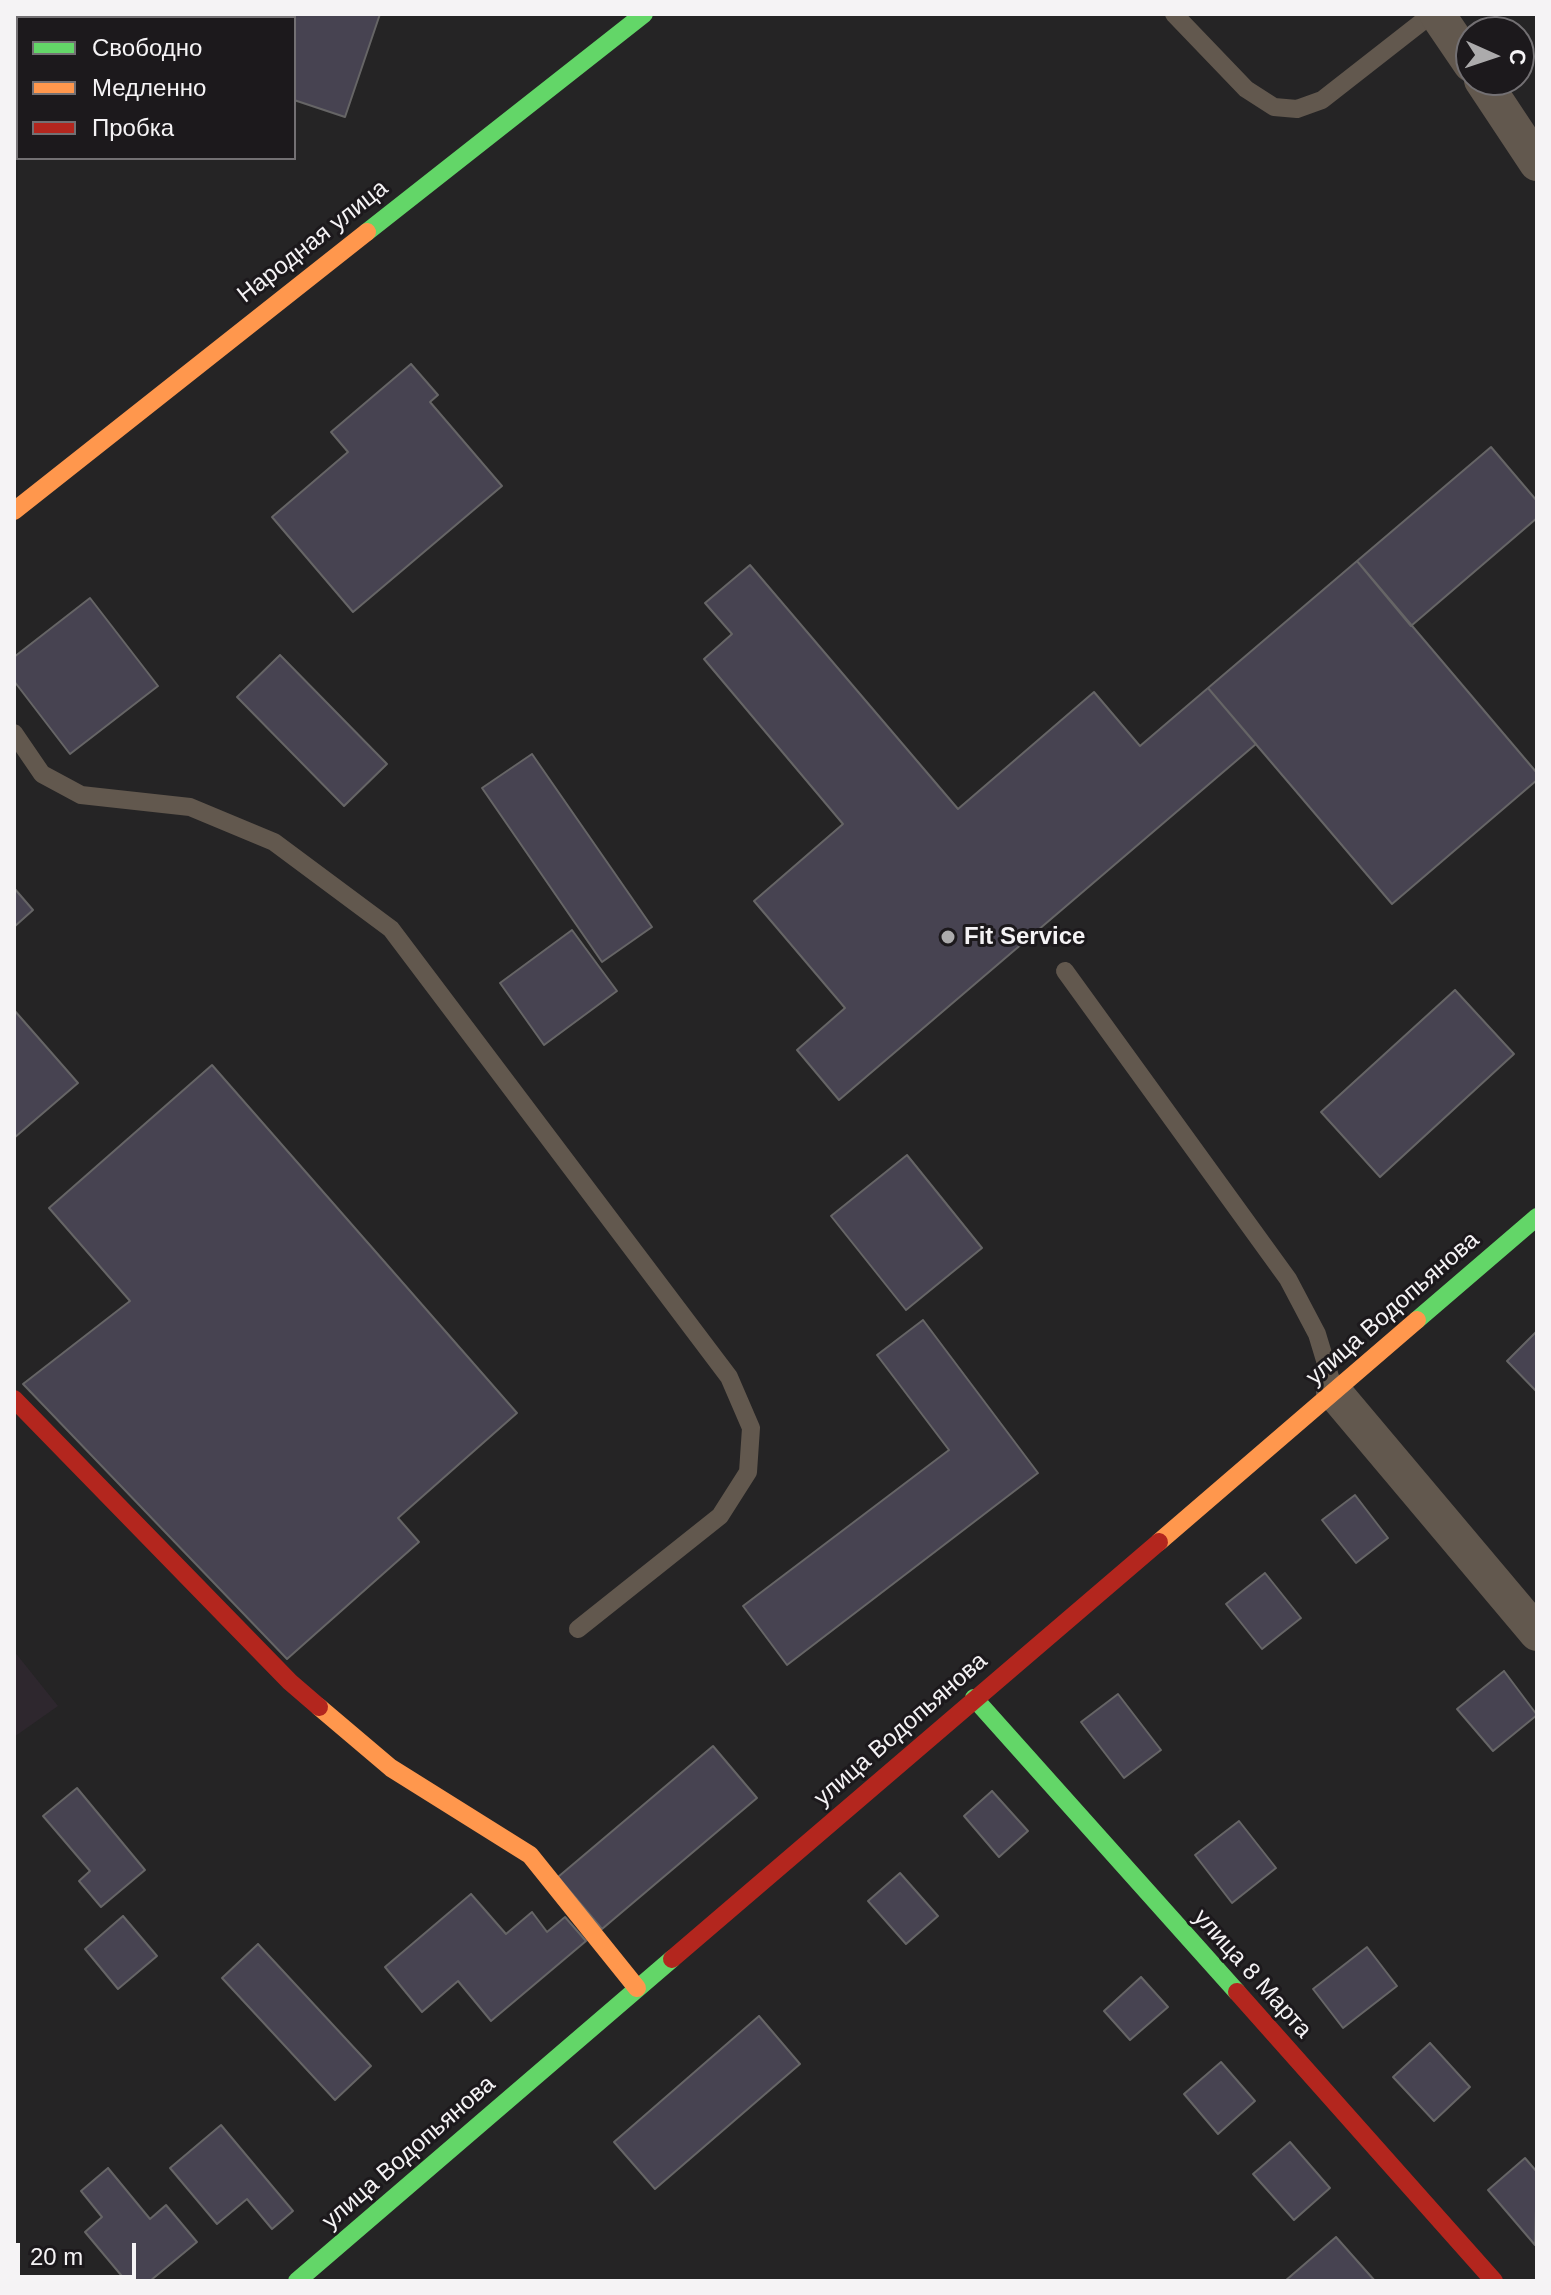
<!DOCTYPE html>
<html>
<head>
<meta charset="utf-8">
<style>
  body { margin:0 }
  #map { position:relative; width:1551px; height:2295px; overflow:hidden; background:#252425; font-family:Helvetica,sans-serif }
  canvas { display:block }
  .frame { position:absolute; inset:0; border:16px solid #f5f3f5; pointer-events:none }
  .legend { position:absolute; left:16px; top:16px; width:280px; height:144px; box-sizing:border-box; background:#1c191c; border:2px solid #737073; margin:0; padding:10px 14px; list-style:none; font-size:24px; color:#f5f3f5 }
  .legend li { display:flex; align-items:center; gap:16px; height:40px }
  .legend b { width:40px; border:2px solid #737073 }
  .north { position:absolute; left:1455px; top:16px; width:80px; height:80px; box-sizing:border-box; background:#1c191c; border:2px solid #737073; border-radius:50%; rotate:93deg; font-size:22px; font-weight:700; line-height:32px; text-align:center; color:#f5f3f5 }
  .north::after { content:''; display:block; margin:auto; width:28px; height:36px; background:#acabac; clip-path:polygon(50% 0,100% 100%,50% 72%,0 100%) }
  .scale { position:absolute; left:16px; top:2243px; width:120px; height:36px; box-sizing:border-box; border:4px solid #f5f3f5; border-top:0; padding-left:10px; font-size:24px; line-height:28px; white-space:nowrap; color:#f5f3f5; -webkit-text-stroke:6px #1c191c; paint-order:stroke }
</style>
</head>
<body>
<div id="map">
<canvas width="1551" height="2295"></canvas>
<div class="frame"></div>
<ul class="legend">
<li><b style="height:10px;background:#63d668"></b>Свободно</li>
<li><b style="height:10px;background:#ff974d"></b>Медленно</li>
<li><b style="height:10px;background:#b3261e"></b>Пробка</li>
</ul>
<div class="north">С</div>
<div class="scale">20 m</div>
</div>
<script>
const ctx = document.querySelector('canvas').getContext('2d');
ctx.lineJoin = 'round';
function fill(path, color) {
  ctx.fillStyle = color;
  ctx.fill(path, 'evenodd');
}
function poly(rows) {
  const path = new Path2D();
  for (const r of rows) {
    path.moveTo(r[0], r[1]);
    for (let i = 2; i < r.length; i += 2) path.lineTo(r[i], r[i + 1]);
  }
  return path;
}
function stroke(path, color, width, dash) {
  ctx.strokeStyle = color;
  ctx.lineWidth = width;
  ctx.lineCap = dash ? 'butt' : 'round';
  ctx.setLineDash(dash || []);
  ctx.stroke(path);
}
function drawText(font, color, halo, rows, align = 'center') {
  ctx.font = font + ' Helvetica,sans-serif';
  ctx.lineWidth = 6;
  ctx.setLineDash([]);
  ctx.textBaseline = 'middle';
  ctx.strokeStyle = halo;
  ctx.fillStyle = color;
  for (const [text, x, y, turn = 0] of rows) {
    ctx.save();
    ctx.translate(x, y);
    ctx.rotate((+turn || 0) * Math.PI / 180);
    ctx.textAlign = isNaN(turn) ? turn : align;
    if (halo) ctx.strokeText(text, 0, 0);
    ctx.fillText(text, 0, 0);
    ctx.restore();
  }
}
fill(poly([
  [14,1651,58,1706,14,1737]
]), '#2e272e');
const building = poly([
  [253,14,380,14,345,117,294,100,294,18,251,18,253,14],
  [411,364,438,395,430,402,502,486,353,612,272,517,348,452,331,432,411,364],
  [1491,447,1537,501,1537,518,1411,626,1357,561,1491,447],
  [1357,561,1537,773,1537,780,1392,904,1208,688,1357,561],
  [750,565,958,809,1094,692,1140,746,1208,688,1256,744,839,1100,797,1050,845,1008,754,901,843,824,704,659,732,634,705,603,750,565],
  [90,598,158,686,70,754,14,681,14,657,90,598],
  [280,655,387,764,344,806,237,697,280,655],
  [532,754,652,927,602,962,482,788,532,754],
  [14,888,33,910,14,927,14,888],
  [572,930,617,991,544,1045,500,983,572,930],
  [1455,990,1514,1054,1380,1177,1321,1112,1455,990],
  [14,1010,78,1083,14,1138,14,1010],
  [212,1065,517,1413,398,1518,419,1542,287,1659,23,1384,130,1301,49,1208,212,1065],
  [907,1155,982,1248,906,1310,831,1216,907,1155],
  [923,1320,1038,1473,787,1665,743,1606,949,1450,877,1355,923,1320],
  [1537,1331,1537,1392,1507,1361,1537,1331],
  [1355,1495,1388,1538,1356,1563,1322,1520,1355,1495],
  [1265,1573,1301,1618,1262,1649,1226,1604,1265,1573],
  [1504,1671,1537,1715,1493,1751,1457,1709,1504,1671],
  [1118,1694,1161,1750,1124,1778,1081,1722,1118,1694],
  [713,1746,757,1798,602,1929,558,1877,713,1746],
  [77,1788,145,1870,101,1907,79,1881,90,1871,43,1816,77,1788],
  [992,1791,1028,1831,999,1857,964,1816,992,1791],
  [1239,1821,1276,1868,1232,1903,1195,1855,1239,1821],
  [900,1873,938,1916,906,1944,868,1901,900,1873],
  [471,1894,506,1934,532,1912,547,1932,565,1917,586,1941,491,2021,458,1981,422,2012,385,1967,471,1894],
  [123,1916,157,1956,118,1989,85,1949,123,1916],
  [258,1944,371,2066,335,2100,222,1978,258,1944],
  [1367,1947,1397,1986,1343,2028,1313,1989,1367,1947],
  [1141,1977,1168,2007,1130,2040,1104,2011,1141,1977],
  [759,2016,800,2064,655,2189,614,2142,759,2016],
  [1430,2043,1470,2087,1434,2121,1393,2077,1430,2043],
  [1221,2062,1255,2101,1218,2134,1184,2094,1221,2062],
  [221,2125,293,2211,272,2229,247,2199,217,2224,170,2168,221,2125],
  [1290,2142,1330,2188,1294,2220,1253,2174,1290,2142],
  [1525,2158,1537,2172,1535,2245,1488,2190,1525,2158],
  [108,2168,150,2219,166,2205,197,2242,150,2281,126,2281,85,2232,102,2217,81,2191,108,2168],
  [1336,2237,1375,2281,1285,2281,1336,2237]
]);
fill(building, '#474351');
stroke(building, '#666566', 2);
stroke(poly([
  [1174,14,1246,89,1274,107,1297,109,1322,100,1432,14],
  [14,733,42,774,81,795,190,807,274,842,391,929,729,1377,751,1428,748,1472,720,1516,578,1629],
  [1065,971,1288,1279,1317,1334,1334,1390]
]), '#62584e', 18);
stroke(poly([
  [1437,14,1471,64],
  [1482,80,1537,163],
  [1334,1392,1537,1633]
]), '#62584e', 36);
stroke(poly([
  [367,232,644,14],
  [1417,1320,1537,1217],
  [974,1698,1237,1992],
  [297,2281,672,1959]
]), '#63d668', 18);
stroke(poly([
  [14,511,367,232],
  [1159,1542,1417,1320],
  [319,1707,391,1768,530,1855,637,1988]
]), '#ff974d', 18);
stroke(poly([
  [14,1399,290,1682,319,1707],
  [672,1959,1159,1542],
  [1237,1992,1494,2281]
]), '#b3261e', 18);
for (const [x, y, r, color] of [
  [948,937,8,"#acabac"]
]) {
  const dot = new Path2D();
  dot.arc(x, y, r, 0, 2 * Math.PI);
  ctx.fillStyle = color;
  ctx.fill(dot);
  stroke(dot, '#1c191c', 3);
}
drawText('24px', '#f5f3f5', '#1c191c', [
  ["Народная улица",313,242,-38],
  ["улица Водопьянова",1393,1309,-41],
  ["улица Водопьянова",901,1730,-41],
  ["улица 8 Марта",1252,1974,48],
  ["улица Водопьянова",409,2153,-41]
]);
drawText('bold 24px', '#f5f3f5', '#1c191c', [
  ["Fit Service",964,937]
], 'left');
</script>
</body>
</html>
